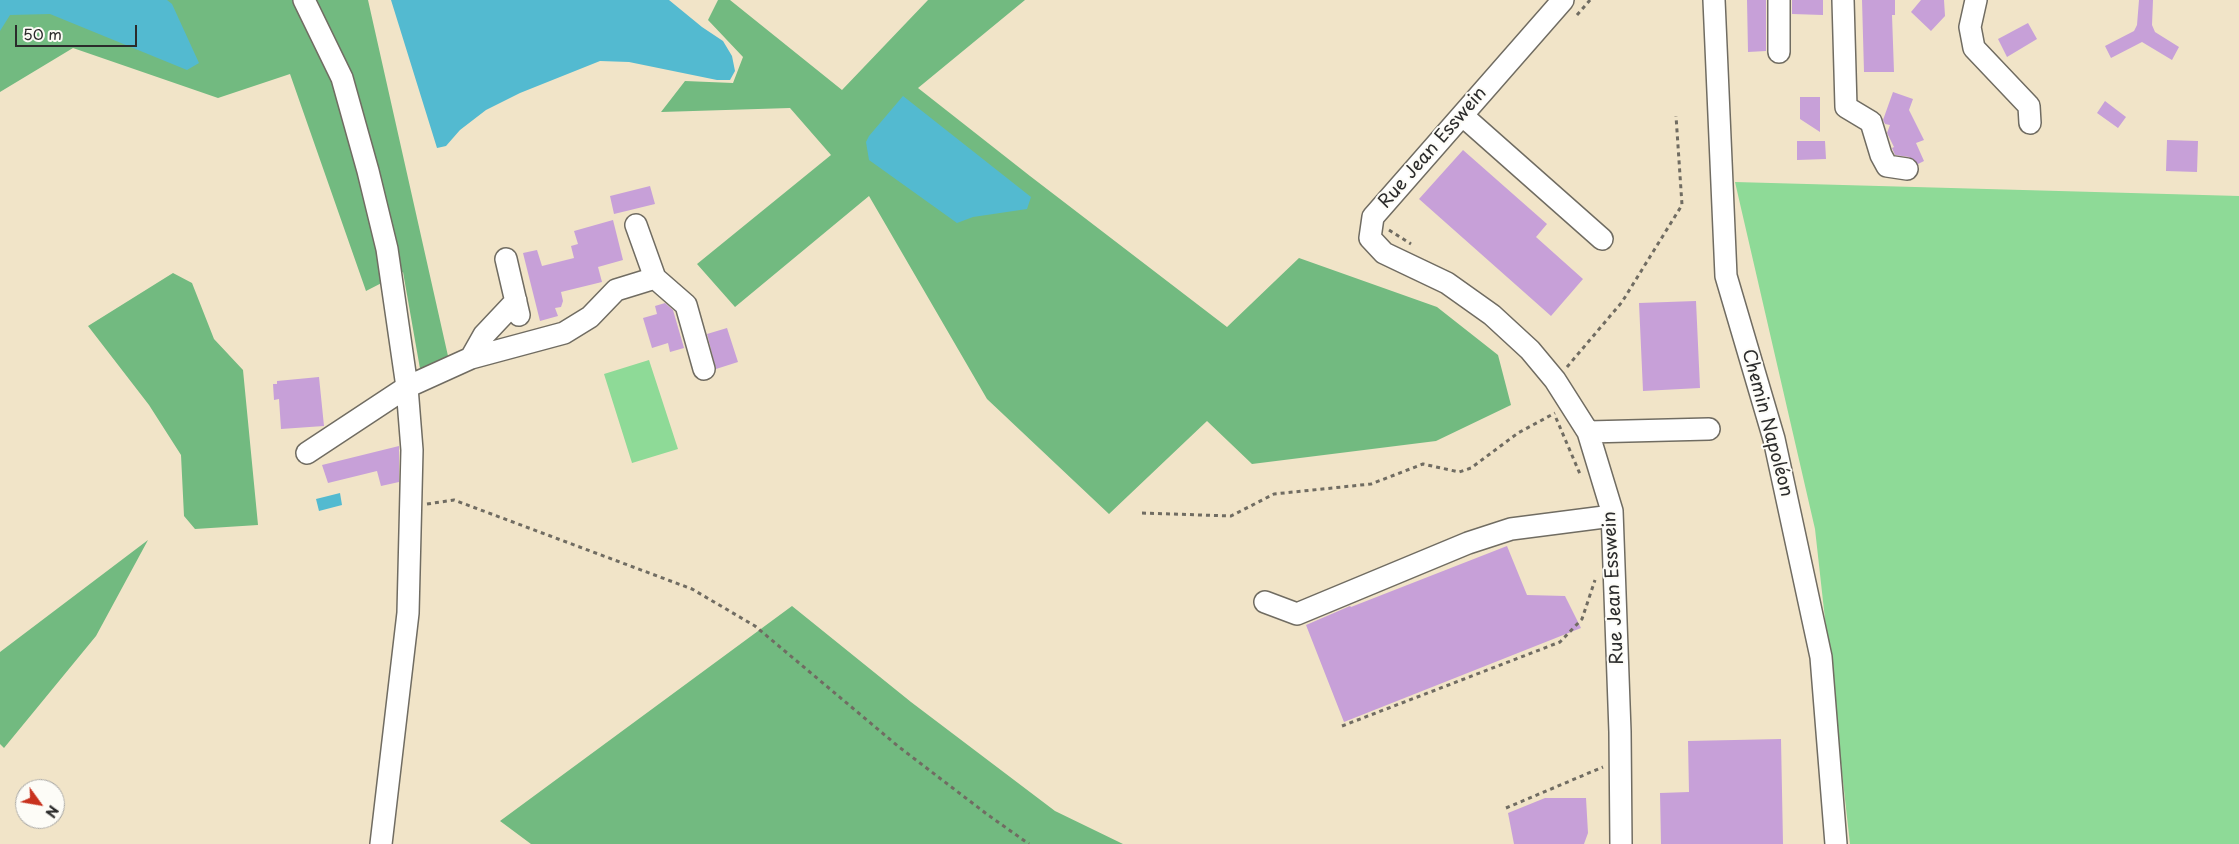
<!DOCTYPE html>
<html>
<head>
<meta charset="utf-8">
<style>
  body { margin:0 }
  #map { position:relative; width:2239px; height:844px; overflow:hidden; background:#f1e4c8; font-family:"Playpen Sans",sans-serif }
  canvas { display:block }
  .north { position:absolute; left:15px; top:779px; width:50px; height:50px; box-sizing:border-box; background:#fdfcf7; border:1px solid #a9a8a5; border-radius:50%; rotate:122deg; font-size:14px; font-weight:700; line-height:20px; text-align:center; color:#2b2b2b }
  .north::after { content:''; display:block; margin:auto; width:18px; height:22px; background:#c8321e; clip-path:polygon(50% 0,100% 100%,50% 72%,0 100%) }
  .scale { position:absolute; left:15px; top:25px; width:122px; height:22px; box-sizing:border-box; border:2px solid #2b2b2b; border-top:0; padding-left:6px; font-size:15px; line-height:18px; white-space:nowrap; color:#2b2b2b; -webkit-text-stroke:4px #fdfcf7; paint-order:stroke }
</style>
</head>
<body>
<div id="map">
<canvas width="2239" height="844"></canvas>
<div class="north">N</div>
<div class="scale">50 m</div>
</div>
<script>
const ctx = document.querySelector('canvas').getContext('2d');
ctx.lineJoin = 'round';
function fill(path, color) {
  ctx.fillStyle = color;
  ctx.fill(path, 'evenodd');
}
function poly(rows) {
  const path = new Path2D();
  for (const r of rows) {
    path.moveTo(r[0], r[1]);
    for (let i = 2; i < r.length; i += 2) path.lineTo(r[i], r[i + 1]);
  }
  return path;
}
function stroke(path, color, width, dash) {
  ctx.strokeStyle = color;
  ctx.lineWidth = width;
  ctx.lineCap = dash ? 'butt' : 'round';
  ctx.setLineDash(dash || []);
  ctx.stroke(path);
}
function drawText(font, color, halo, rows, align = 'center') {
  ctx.font = font + ' "Playpen Sans",sans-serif';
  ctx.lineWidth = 4;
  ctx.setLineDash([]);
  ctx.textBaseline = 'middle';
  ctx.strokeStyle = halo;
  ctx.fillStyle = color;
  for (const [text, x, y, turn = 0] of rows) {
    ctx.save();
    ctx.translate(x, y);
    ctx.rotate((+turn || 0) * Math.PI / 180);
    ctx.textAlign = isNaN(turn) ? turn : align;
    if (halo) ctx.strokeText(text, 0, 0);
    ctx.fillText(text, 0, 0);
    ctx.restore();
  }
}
fill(poly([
  [1735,182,2239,196,2239,844,1850,844,1815,529],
  [649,360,678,449,632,463,604,374]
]), '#8eda97');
fill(poly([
  [0,0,368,0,448,356,422,380,403,272,366,291,290,74,218,98,73,48,0,92],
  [718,0,730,0,842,90,928,0,1025,0,918,88,1030,176,1227,327,1299,258,1437,307,1498,355,1511,405,1436,441,1252,464,1207,421,1109,514,987,399,869,196,735,307,697,264,831,155,790,108,661,112,685,81,733,83,743,57,708,20],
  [173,273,192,283,214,339,243,370,258,525,195,529,184,516,181,455,149,405,88,326],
  [148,540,96,636,4,748,0,744,0,652],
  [792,606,911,702,1055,811,1123,844,531,844,500,821]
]), '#72ba80');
fill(poly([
  [0,0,167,0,172,4,199,63,187,70,50,14,10,15,0,31],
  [391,0,669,0,702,27,723,41,732,56,735,71,730,80,717,80,629,62,600,61,520,93,486,110,460,130,446,146,437,148],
  [903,96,1031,197,1027,209,973,217,957,223,869,160,866,142,869,136],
  [340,493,342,505,319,511,316,499]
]), '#53bad0');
fill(poly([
  [1747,0,1766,0,1766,51,1748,52],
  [1792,0,1823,0,1823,15,1792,14],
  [1862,0,1895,0,1895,15,1892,15,1894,72,1864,72],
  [1921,0,1944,0,1945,16,1931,31,1911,12],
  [2139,0,2153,0,2152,25,2155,32,2179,47,2172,60,2142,42,2111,58,2105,46,2134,31,2137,25],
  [2028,23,2037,39,2007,57,1998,39],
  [1893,92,1913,99,1909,110,1924,140,1916,143,1924,161,1918,164,1909,157,1895,155,1892,148,1894,147,1887,133,1890,125,1885,124,1883,120],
  [1800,97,1820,97,1820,132,1800,119],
  [2105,101,2126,117,2118,128,2097,113],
  [2167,140,2198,141,2197,172,2166,171],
  [1797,141,1825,141,1826,159,1797,160],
  [1463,150,1547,224,1536,237,1583,279,1551,316,1419,199],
  [650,186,655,204,614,214,610,196],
  [613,220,623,260,598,267,602,282,561,292,563,301,561,307,555,308,558,316,540,321,523,253,537,250,542,266,574,258,571,246,578,244,574,231],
  [1696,301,1700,388,1643,391,1639,303],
  [665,303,673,310,684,348,670,352,668,343,652,348,643,318,657,314,655,306],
  [727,328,738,362,716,369,707,334],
  [319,377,324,426,281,429,279,399,274,400,273,384,277,384,277,381],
  [399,446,399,482,381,486,377,471,328,483,322,465],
  [1507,546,1527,595,1565,596,1581,628,1344,722,1306,625,1350,606,1351,607],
  [1781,739,1783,844,1661,844,1660,793,1689,792,1688,741],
  [1545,798,1586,798,1588,833,1584,844,1514,844,1508,813]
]), '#c7a0d8');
const minor = poly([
  [304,0,342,78,368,171,387,249,407,387,412,450,408,613,381,844],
  [1563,0,1373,217,1370,238,1384,253,1447,283,1492,315,1530,350,1555,380,1588,432,1612,511,1620,732,1621,844],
  [1714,0,1726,276,1774,439,1821,657,1836,844],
  [1779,0,1779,52],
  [1843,0,1846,107,1871,122,1881,155,1887,166,1907,169],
  [1976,0,1970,27,1974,48,2029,106,2030,123],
  [1463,116,1602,239],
  [636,225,655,278,686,305,704,369],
  [506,259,519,315],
  [471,358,484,335,516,301],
  [1588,432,1709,429],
  [307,453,407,387,471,358,564,333,590,317,616,290,655,278],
  [1265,602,1297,614,1468,543,1511,529,1612,516]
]);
stroke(minor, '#706c62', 24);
stroke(poly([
  [1577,15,1590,0],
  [1389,230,1411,244],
  [1567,367,1622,302,1682,205,1676,116],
  [1556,418,1580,474],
  [427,504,454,500,692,589,755,626,899,747,988,815,1029,844],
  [1142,513,1231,516,1274,494,1371,484,1423,464,1459,472,1471,468,1518,433,1555,413],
  [1342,726,1560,642,1582,619,1595,580],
  [1506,808,1603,767]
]), '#706c62', 3, [4, 4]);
stroke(minor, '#fff', 21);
drawText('18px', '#2b2b2b', '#fdfcf7', [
  ["Rue Jean Esswein",1433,148,-49],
  ["Chemin Napoléon",1767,423,75],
  ["Rue Jean Esswein",1614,588,-93]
]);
</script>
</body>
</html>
